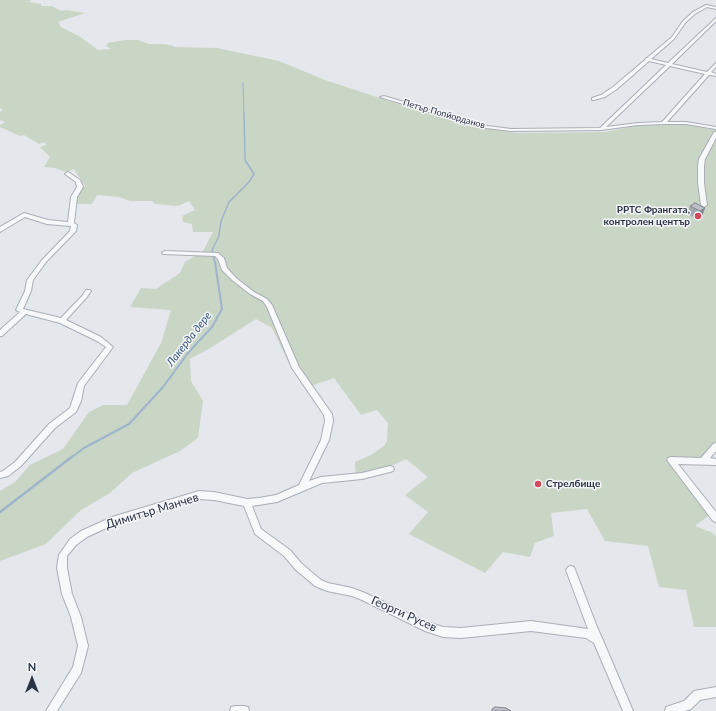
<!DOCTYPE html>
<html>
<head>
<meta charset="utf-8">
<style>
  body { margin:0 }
  #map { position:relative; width:716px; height:711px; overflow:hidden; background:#e4e7ec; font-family:Lato,sans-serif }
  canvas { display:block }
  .north { position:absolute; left:12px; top:659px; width:40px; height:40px; -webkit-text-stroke:3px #f4f6f9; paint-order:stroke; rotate:0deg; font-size:11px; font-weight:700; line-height:16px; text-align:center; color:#2b3445 }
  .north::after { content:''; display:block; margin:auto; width:14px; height:18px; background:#2b3445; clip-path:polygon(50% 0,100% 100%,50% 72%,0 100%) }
</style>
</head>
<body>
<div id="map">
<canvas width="716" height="711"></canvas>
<div class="north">N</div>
</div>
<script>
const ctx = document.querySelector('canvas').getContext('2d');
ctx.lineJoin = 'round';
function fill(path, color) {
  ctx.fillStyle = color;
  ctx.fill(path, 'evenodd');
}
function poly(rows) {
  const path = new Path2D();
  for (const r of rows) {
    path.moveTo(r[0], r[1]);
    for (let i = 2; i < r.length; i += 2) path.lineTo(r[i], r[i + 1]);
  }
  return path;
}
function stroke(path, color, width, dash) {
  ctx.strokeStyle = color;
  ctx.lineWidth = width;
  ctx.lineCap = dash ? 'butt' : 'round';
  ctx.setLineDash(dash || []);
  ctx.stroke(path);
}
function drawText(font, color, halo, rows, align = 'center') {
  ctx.font = font + ' Lato,sans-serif';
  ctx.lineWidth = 3;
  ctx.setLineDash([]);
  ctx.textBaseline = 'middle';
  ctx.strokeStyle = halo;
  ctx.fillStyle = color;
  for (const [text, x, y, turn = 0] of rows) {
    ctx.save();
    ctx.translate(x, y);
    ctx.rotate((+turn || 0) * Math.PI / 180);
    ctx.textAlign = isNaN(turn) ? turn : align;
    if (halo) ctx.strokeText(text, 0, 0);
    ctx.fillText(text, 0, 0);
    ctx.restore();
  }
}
fill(poly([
  [0,0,31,0,29,2,41,4,41,6,52,6,61,11,67,10,85,13,58,22,61,27,79,36,98,50,111,49,106,46,108,43,125,40,138,40,149,44,164,44,174,46,174,47,217,48,279,61,325,80,407,107,478,127,515,133,606,132,633,126,659,125,687,125,716,130,716,446,702,462,671,460,712,513,695,526,711,532,716,536,716,627,694,627,686,590,659,587,648,546,605,541,587,509,551,513,554,536,535,543,530,557,503,552,485,573,409,534,428,512,405,495,428,477,406,459,380,471,356,477,355,462,371,455,384,446,387,441,388,423,377,410,361,415,334,378,305,388,288,361,272,328,256,319,212,347,190,359,191,381,203,401,198,438,180,451,132,473,110,493,81,510,46,544,0,561,0,491,15,482,30,465,63,449,89,412,103,405,127,405,161,343,171,310,130,307,141,288,156,289,180,273,185,262,203,251,213,232,193,232,192,224,183,222,182,216,195,210,189,201,178,206,155,204,152,201,130,201,119,197,97,195,92,204,77,204,77,196,85,186,74,169,66,172,55,168,44,167,50,157,40,147,46,145,45,142,39,144,24,135,20,136,0,127,0,125,5,122,0,120,0,112,3,110,0,108]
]), '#c9d6c5');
stroke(poly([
  [243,83,244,114]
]), '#9fb4cc', 1);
stroke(poly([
  [215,263,212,250,219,236,221,221,229,202,249,182,254,174,245,160,244,113]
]), '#9fb4cc', 1.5);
stroke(poly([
  [72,457,84,448,129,424,163,387,188,353,212,327,222,309,215,262]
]), '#9fb4cc', 2);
stroke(poly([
  [0,512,73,456]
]), '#9fb4cc', 2.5);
const minor = poly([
  [706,5,716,7,716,9,707,7,695,14,685,23,674,39,651,59,668,63,716,18,716,21,672,64,707,72,716,63,716,67,711,72,716,74,716,76,709,75,667,122,686,122,716,127,716,129,686,124,666,124,638,125,601,130,511,131,478,127,380,97,384,96,480,125,511,129,600,128,666,65,649,61,617,89,605,97,594,100,592,100,592,98,601,95,613,87,645,60,646,58,647,58,672,37,683,21,693,12,706,5],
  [670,66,705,74,662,122,638,123,606,127,670,66],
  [714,132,716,132,716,138,705,159,704,166,704,183,707,205,704,207,701,205,698,183,698,166,699,159,714,132],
  [68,172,80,180,83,187,77,197,74,223,77,225,76,231,46,262,33,280,31,291,23,309,61,318,83,295,86,290,90,290,91,291,87,297,66,320,101,337,113,347,84,386,81,401,76,412,55,428,21,466,8,476,0,478,0,472,3,471,15,462,49,424,70,408,78,383,106,347,97,341,60,323,26,314,2,336,0,336,0,330,20,312,16,310,25,291,27,280,42,260,70,231,71,226,47,224,25,217,0,232,0,227,24,213,48,220,68,222,71,197,77,187,76,182,65,174,68,172],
  [165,251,218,253,224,258,227,268,236,278,254,292,267,299,272,305,299,367,332,414,333,421,329,440,309,481,321,477,362,473,390,466,393,467,394,469,393,471,390,472,362,479,322,483,277,502,252,506,261,529,290,550,302,564,321,580,328,583,352,588,365,593,427,622,443,627,461,628,531,621,588,629,566,570,568,567,571,566,574,567,597,627,602,638,633,711,623,711,594,643,586,638,531,631,461,638,443,637,425,631,362,600,352,596,327,591,315,586,296,570,284,556,255,534,244,506,214,500,199,499,117,523,87,537,76,545,67,556,67,568,72,594,81,617,88,646,81,673,57,711,46,711,73,667,78,646,71,617,62,594,57,568,59,555,70,539,81,531,112,517,199,491,214,492,247,499,259,498,276,495,299,485,321,440,325,421,324,415,292,368,267,307,263,301,250,294,232,280,222,270,218,259,215,256,163,254,162,253,163,252,165,251],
  [716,443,716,451,710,458,716,459,716,465,678,464,716,512,716,522,713,521,667,460,668,458,671,457,701,458,713,444,716,443],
  [716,687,716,697,700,700,691,709,685,711,665,711,666,707,684,701,694,691,716,687],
  [235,706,244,706,248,707,249,711,230,711,231,707,235,706]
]);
stroke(minor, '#a9aeb7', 2);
fill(minor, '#f7f8fa');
fill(poly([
  [690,206,705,208,702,216,697,219,687,214]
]), '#a1a5ae');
fill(poly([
  [705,208,702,216,697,219,700,211]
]), '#83868d');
const building = poly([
  [695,203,705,208,700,211,690,206,695,203],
  [495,707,506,708,511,711,492,711,492,709,495,707]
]);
fill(building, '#bbc0ca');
stroke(building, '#83868d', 1);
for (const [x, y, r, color] of [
  [698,216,4,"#d1495b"],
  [538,484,4,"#d1495b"]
]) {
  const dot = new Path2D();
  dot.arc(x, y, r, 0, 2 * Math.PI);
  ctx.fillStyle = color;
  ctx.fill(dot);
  stroke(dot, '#f4f6f9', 1.5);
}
drawText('9px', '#2b3445', '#f4f6f9', [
  ["Петър Попйорданов",444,114,16]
]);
drawText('bold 10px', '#2b3445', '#f4f6f9', [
  ["РРТС Франгата,",690,210],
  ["контролен център",690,222],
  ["Стрелбище",546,484,"left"]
], 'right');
drawText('italic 11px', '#34527a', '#f4f6f9', [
  ["Лакерда дере",189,339,-52]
]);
drawText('12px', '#2b3445', '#f4f6f9', [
  ["Димитър Манчев",152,511,-17],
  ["Георги Русев",404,614,24]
]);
</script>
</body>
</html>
